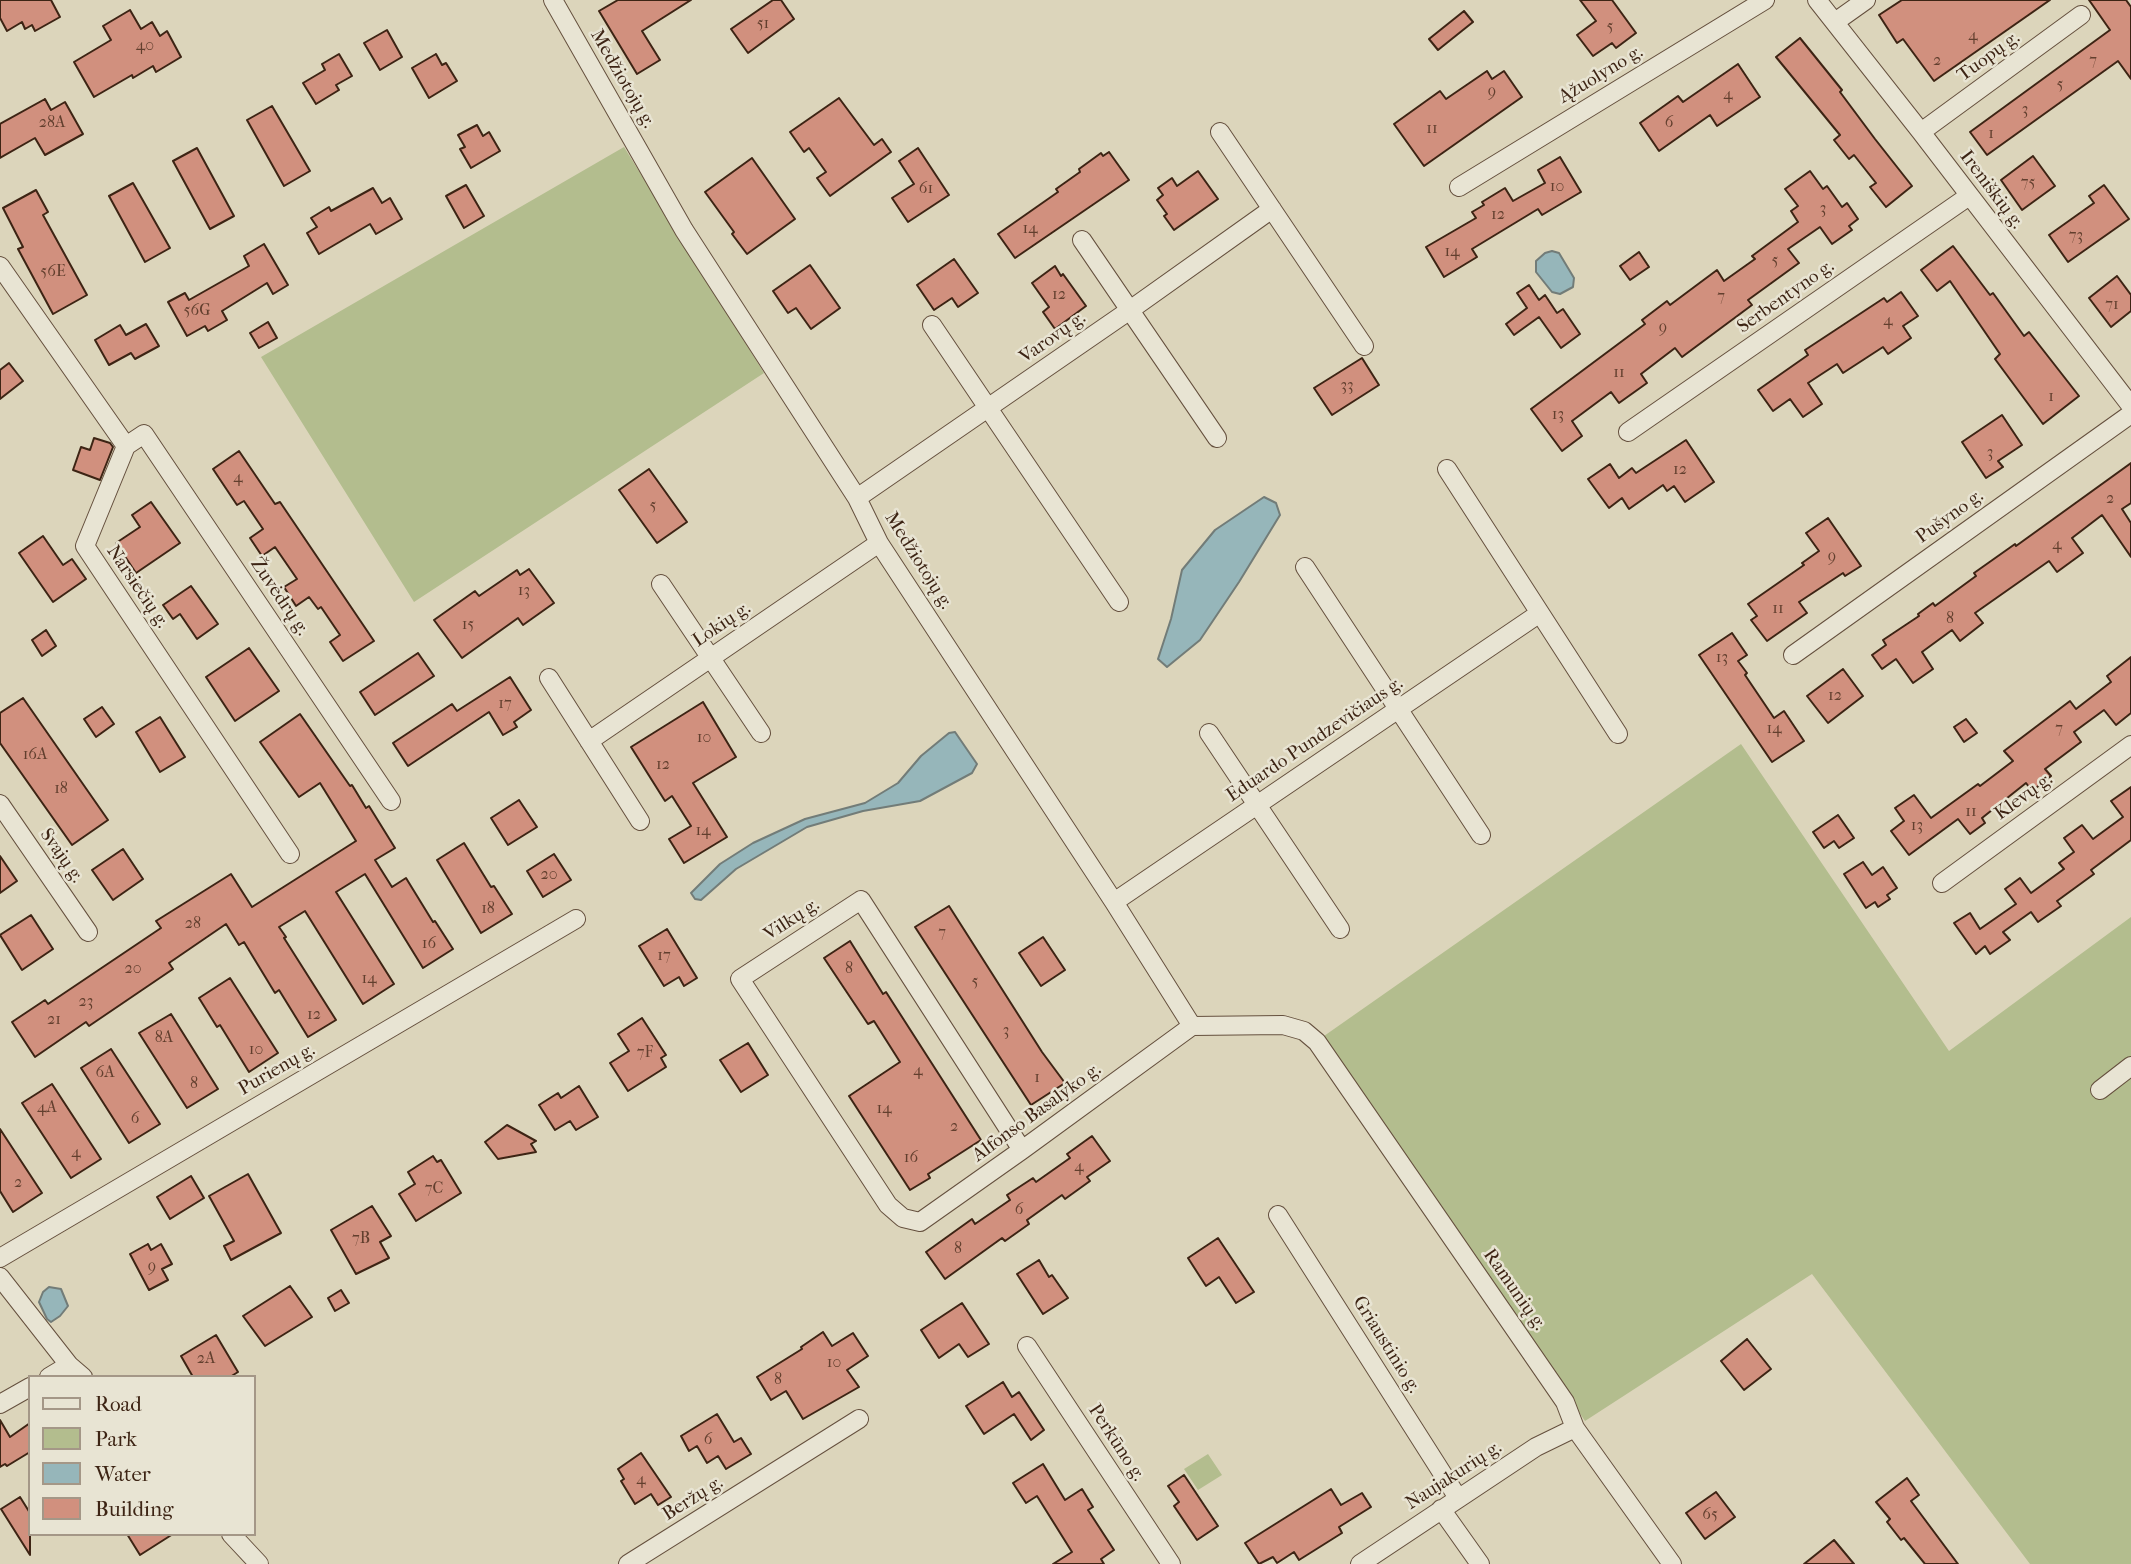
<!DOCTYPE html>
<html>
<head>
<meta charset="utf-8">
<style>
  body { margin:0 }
  #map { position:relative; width:2131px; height:1564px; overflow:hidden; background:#dcd5bb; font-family:"IM FELL French Canon",serif }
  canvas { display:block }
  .legend { position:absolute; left:28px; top:1375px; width:228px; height:161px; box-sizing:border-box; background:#e8e4d3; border:2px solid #a49787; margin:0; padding:9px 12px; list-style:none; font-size:21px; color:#3d2414 }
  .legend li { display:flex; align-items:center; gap:14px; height:35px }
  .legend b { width:35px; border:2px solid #a49787 }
</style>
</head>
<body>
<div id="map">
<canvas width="2131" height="1564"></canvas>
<ul class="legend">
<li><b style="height:9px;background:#e8e4d3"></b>Road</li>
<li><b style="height:19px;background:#b3bd8e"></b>Park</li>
<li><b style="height:19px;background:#96b6ba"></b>Water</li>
<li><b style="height:19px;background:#d1907e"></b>Building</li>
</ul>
</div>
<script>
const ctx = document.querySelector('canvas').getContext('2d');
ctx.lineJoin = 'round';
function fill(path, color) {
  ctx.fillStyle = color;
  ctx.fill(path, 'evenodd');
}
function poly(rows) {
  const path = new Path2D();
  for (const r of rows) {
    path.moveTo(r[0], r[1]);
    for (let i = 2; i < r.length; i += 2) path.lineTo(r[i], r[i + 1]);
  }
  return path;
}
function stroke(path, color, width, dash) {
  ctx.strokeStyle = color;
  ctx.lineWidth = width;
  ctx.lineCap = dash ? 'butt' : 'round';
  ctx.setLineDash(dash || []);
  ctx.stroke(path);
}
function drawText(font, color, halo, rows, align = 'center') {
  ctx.font = font + ' "IM FELL French Canon",serif';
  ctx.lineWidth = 5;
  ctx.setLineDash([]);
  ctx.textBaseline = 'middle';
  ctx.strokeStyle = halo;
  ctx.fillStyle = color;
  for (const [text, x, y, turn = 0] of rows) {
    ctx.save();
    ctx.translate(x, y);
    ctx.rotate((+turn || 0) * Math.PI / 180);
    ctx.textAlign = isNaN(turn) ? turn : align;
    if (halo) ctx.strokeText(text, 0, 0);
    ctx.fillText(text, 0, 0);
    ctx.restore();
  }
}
fill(poly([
  [624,147,764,373,414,602,261,357],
  [1741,744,1949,1051,2131,917,2131,1564,2030,1564,1812,1274,1585,1421,1324,1036],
  [1208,1454,1222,1475,1198,1490,1184,1469]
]), '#b3bd8e');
const water = poly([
  [1552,251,1559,253,1574,278,1573,287,1560,294,1552,292,1536,272,1536,261,1545,253,1552,251],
  [1264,497,1276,503,1280,515,1239,582,1200,640,1167,667,1158,659,1171,619,1182,570,1215,530,1264,497],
  [955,732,977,764,972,773,920,801,863,811,807,827,736,869,701,900,695,899,691,893,720,864,753,843,805,819,865,803,898,783,921,756,949,733,955,732],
  [49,1287,61,1289,68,1306,60,1316,51,1322,47,1319,39,1302,43,1292,49,1287]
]);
fill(water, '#96b6ba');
stroke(water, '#727c78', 2);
const building = poly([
  [0,0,51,0,60,17,35,31,32,25,25,29,22,22,7,31,0,18,0,0],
  [618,0,691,0,642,31,660,60,637,74,599,11,618,0],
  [773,0,781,0,794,19,748,53,731,29,773,0],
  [1580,0,1612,0,1636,33,1616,48,1612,43,1593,56,1577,35,1596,21,1580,0],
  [1902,0,2050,0,1934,81,1903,39,1897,43,1879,15,1902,0],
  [2089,0,2126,0,2131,7,2131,79,2118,61,1987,155,1970,132,2110,30,2089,0],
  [130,10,141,29,152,22,160,36,167,31,181,57,156,72,153,66,133,78,132,75,94,97,74,62,111,40,103,26,130,10],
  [1464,11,1473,22,1438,50,1429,39,1464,11],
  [387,30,402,57,380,70,364,43,387,30],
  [1800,38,1842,90,1840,92,1875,139,1912,186,1886,207,1870,187,1876,183,1854,155,1849,159,1834,140,1840,135,1776,57,1800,38],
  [339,54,352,76,336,85,339,90,316,104,303,83,325,70,322,64,339,54],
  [436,54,442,65,446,63,457,81,429,98,412,68,436,54],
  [1738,64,1760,97,1717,126,1710,115,1659,151,1640,123,1678,96,1683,102,1738,64],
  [1487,71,1492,79,1504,71,1522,97,1424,166,1394,124,1440,91,1446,99,1487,71],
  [839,98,874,145,882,139,891,152,830,196,817,178,826,172,809,148,804,152,790,132,839,98],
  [45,99,51,110,65,102,83,134,45,155,35,138,0,158,0,124,45,99],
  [272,106,310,171,284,186,247,120,272,106],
  [477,125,483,136,489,132,500,151,471,168,460,149,465,147,458,135,477,125],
  [197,148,234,216,210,229,173,161,197,148],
  [918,148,949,195,908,222,892,198,914,184,899,161,918,148],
  [1109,152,1129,180,1015,258,998,234,1058,192,1056,189,1080,172,1079,169,1101,153,1103,156,1109,152],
  [2033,156,2055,186,2022,210,2001,180,2033,156],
  [1560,157,1581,192,1542,215,1538,209,1472,249,1477,257,1444,277,1426,247,1476,218,1472,212,1484,205,1482,202,1505,188,1513,201,1545,183,1538,170,1560,157],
  [752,158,795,219,747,254,732,234,734,232,705,192,752,158],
  [1198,171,1218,199,1174,230,1164,216,1167,214,1157,200,1163,195,1158,188,1172,178,1177,186,1198,171],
  [1810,171,1823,189,1827,186,1842,207,1847,203,1858,219,1849,226,1852,230,1832,244,1820,227,1788,249,1799,263,1748,300,1752,305,1682,357,1675,348,1641,374,1647,383,1619,403,1611,392,1572,421,1582,436,1562,451,1531,409,1645,324,1642,320,1667,301,1670,305,1717,270,1724,281,1755,259,1752,256,1798,222,1791,211,1798,206,1785,189,1810,171],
  [133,183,170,248,145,262,109,196,133,183],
  [466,185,484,216,464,228,446,196,466,185],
  [2104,185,2129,219,2068,262,2049,235,2094,203,2089,196,2104,185],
  [373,188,382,203,390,198,402,219,376,234,370,224,319,254,307,233,317,227,311,218,329,207,331,211,373,188],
  [36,190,48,212,43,215,87,295,53,314,18,249,23,247,3,208,36,190],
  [264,244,288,285,273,294,267,283,222,311,227,320,208,331,205,326,187,336,168,302,185,293,189,300,249,266,244,256,264,244],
  [1953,246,1990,295,1993,293,2024,336,2029,332,2079,396,2043,424,1995,359,2000,354,1950,281,1937,291,1921,270,1953,246],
  [1639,252,1649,267,1630,280,1620,266,1639,252],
  [954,259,978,293,958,307,952,298,934,310,917,285,954,259],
  [810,265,840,308,811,329,796,308,788,313,773,291,810,265],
  [1055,266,1061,276,1063,274,1086,306,1055,329,1043,312,1049,307,1032,283,1055,266],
  [2117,276,2131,295,2131,311,2111,327,2089,298,2117,276],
  [1529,285,1539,300,1545,295,1557,313,1563,309,1580,334,1561,348,1539,317,1514,335,1506,324,1527,308,1517,293,1529,285],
  [1901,292,1918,316,1903,326,1911,338,1888,354,1883,347,1843,373,1837,364,1808,383,1822,404,1803,417,1790,399,1773,411,1758,390,1808,355,1805,350,1884,298,1887,302,1901,292],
  [268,322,277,338,259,348,250,333,268,322],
  [146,324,159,346,135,359,131,353,109,365,95,340,120,325,126,335,146,324],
  [1362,358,1379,385,1332,415,1314,388,1362,358],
  [9,363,23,381,0,399,0,370,9,363],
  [2002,415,2022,445,1998,461,2003,467,1986,478,1962,442,2002,415],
  [94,438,110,443,113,447,100,480,73,470,81,447,90,450,94,438],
  [1686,440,1714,482,1685,502,1674,486,1667,491,1663,485,1629,509,1622,498,1609,508,1588,479,1610,464,1619,478,1632,468,1636,473,1686,440],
  [239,451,275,504,280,502,374,641,343,661,330,642,340,635,321,607,318,609,309,597,296,606,284,587,297,579,275,547,262,556,250,538,263,529,244,501,237,505,213,469,239,451],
  [2131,463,2131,503,2122,509,2131,523,2131,557,2102,515,2072,538,2083,553,2057,572,2049,561,1975,613,1983,623,1960,641,1952,630,1922,652,1933,669,1913,683,1896,659,1882,669,1872,655,1886,645,1883,640,1919,616,1918,614,1933,603,1935,606,1976,576,1974,573,2015,544,2016,546,2131,463],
  [649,469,687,522,657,543,619,490,649,469],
  [151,502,180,543,136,573,116,543,140,527,132,515,151,502],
  [1828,518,1861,566,1845,576,1843,573,1799,602,1807,613,1767,641,1751,620,1757,616,1748,604,1804,565,1802,563,1819,551,1806,533,1828,518],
  [43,536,63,565,72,559,86,579,53,602,19,553,43,536],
  [529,569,554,603,523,625,518,618,462,658,434,620,475,591,479,596,517,570,520,575,529,569],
  [191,586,218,624,197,639,180,614,173,619,163,605,191,586],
  [46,630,56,646,42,656,32,640,46,630],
  [1732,633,1747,655,1738,661,1747,673,1745,675,1774,718,1784,711,1804,741,1772,762,1699,655,1732,633],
  [249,648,279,691,235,721,206,677,249,648],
  [418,653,434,676,375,715,360,692,418,653],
  [2131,657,2131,713,2116,725,2104,710,2074,732,2081,742,2045,769,2051,776,2032,791,2026,783,1982,818,1985,823,1970,834,1958,819,1909,855,1891,831,1904,821,1895,808,1914,795,1931,818,1978,784,1980,786,2013,761,2004,751,2070,701,2076,709,2111,682,2107,676,2131,657],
  [1843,669,1863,696,1828,723,1807,696,1843,669],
  [510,677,531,710,514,722,517,727,503,735,489,712,408,766,393,743,452,704,457,711,510,677],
  [23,698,108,820,72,845,0,743,0,713,23,698],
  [703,702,736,757,693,783,727,837,684,863,669,839,691,826,672,796,665,801,631,747,703,702],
  [102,707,114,724,96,737,84,719,102,707],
  [300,714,350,786,352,785,366,808,369,806,395,848,375,860,392,887,406,878,433,922,435,921,453,949,423,968,365,874,336,892,394,984,363,1004,305,911,279,927,286,937,284,938,336,1020,308,1037,279,990,275,993,244,942,239,945,226,924,169,963,173,969,89,1026,86,1022,35,1057,12,1022,45,1000,48,1004,161,928,156,921,231,874,252,907,356,841,320,783,299,797,260,742,300,714],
  [160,717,185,757,160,772,136,732,160,717],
  [1966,719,1977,733,1964,742,1954,727,1966,719],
  [2131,787,2131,840,2091,870,2094,874,2057,901,2061,906,2038,922,2031,912,2003,932,2010,940,1990,954,1985,946,1976,954,1954,923,1970,913,1980,929,2016,904,2005,889,2020,878,2031,893,2064,869,2059,863,2074,852,2064,838,2082,825,2093,839,2123,817,2111,801,2131,787],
  [519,800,537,827,508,845,491,818,519,800],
  [1838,815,1854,838,1839,848,1834,841,1824,848,1813,832,1838,815],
  [464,843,491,887,494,886,512,914,481,933,437,860,464,843],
  [123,849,143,879,113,900,92,870,123,849],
  [554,854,571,880,543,897,527,871,554,854],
  [0,856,17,881,0,893,0,856],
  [1863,862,1872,875,1883,867,1897,888,1887,895,1890,899,1878,907,1875,902,1866,908,1844,874,1863,862],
  [949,906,1042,1052,1065,1083,1031,1105,915,927,949,906],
  [31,915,53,949,22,970,0,935,31,915],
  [667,929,697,978,684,986,679,977,664,986,639,946,667,929],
  [1043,937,1065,970,1041,986,1019,953,1043,937],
  [850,941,883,994,886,992,981,1140,928,1174,930,1178,910,1190,849,1096,900,1062,874,1021,868,1024,824,958,850,941],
  [230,978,278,1053,249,1072,220,1025,217,1027,199,998,230,978],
  [171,1014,218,1089,187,1108,139,1033,171,1014],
  [642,1018,666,1055,661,1058,666,1067,628,1091,610,1063,629,1051,618,1034,642,1018],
  [748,1043,768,1075,741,1092,720,1060,748,1043],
  [111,1049,160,1124,129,1143,81,1068,111,1049],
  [52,1084,101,1159,71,1178,22,1103,52,1084],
  [579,1086,598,1117,576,1130,570,1121,555,1130,539,1105,558,1093,561,1098,579,1086],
  [507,1125,536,1141,531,1144,536,1152,498,1159,485,1142,507,1125],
  [0,1129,42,1193,13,1212,0,1191,0,1129],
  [1092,1136,1110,1161,1087,1177,1090,1181,1065,1199,1062,1195,1027,1220,1029,1224,1005,1241,1002,1238,945,1279,926,1252,972,1219,975,1224,1010,1200,1007,1195,1033,1178,1036,1182,1070,1158,1067,1154,1092,1136],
  [433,1156,437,1162,441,1160,461,1193,416,1221,399,1194,415,1184,408,1172,433,1156],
  [248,1174,281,1233,231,1260,224,1246,234,1241,209,1196,248,1174],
  [191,1176,204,1198,170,1219,157,1197,191,1176],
  [372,1206,391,1236,380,1242,389,1258,356,1274,331,1230,372,1206],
  [1218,1238,1254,1292,1236,1303,1219,1277,1206,1286,1188,1258,1218,1238],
  [148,1244,151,1250,161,1244,172,1264,162,1269,168,1280,149,1290,130,1254,148,1244],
  [1039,1260,1049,1277,1052,1275,1068,1298,1043,1314,1017,1274,1039,1260],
  [290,1286,312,1317,265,1346,243,1316,290,1286],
  [341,1290,349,1303,335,1311,328,1298,341,1290],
  [962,1303,989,1344,968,1357,959,1344,939,1358,921,1330,962,1303],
  [823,1332,832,1346,853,1333,868,1356,847,1370,859,1387,803,1419,786,1391,771,1400,757,1377,802,1349,801,1347,823,1332],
  [216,1335,238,1372,230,1377,193,1377,181,1356,216,1335],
  [1747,1339,1771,1369,1744,1390,1721,1361,1747,1339],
  [1003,1382,1012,1397,1019,1392,1044,1430,1031,1440,1014,1414,984,1434,966,1406,1003,1382],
  [717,1414,734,1442,741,1438,751,1454,726,1469,718,1456,707,1463,697,1446,689,1451,681,1436,717,1414],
  [0,1420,10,1437,30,1423,30,1452,7,1466,5,1464,0,1467,0,1420],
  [641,1453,671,1497,658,1505,651,1494,635,1504,621,1481,624,1479,618,1469,641,1453],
  [1043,1464,1065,1500,1082,1489,1093,1507,1088,1510,1114,1550,1101,1559,1104,1564,1053,1564,1072,1552,1037,1496,1026,1503,1013,1483,1043,1464],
  [1184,1475,1218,1526,1197,1540,1174,1506,1179,1502,1168,1486,1184,1475],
  [1907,1478,1919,1495,1911,1501,1958,1564,1925,1564,1904,1538,1901,1540,1887,1522,1890,1519,1876,1502,1907,1478],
  [1331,1489,1341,1505,1362,1493,1371,1507,1339,1527,1342,1533,1299,1560,1294,1552,1277,1563,1273,1557,1259,1564,1245,1543,1331,1489],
  [1716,1492,1735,1517,1705,1539,1686,1513,1716,1492],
  [20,1497,30,1513,30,1555,1,1509,20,1497],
  [127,1534,173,1534,140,1555,127,1534],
  [1834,1540,1854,1564,1804,1564,1834,1540]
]);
fill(building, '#d1907e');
stroke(building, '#3d2414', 2);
const street = poly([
  [553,0,684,230,857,498,879,543,1114,902,1192,1026,1283,1025,1304,1031,1317,1042,1565,1402,1575,1428,1672,1564],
  [1817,0,1921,132,2131,406],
  [1835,22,1866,0],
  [1220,132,1364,346],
  [1921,132,2081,15],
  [1459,187,1765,0],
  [1082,240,1217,438],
  [0,266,126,446,85,546,290,854],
  [932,325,1119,602],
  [1628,432,1969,196],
  [126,446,144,434,391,801],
  [1447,469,1618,734],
  [857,498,1130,310,1272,209],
  [1305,567,1481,835],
  [661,584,761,733],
  [1793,655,2131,414],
  [549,678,640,821],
  [1209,733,1340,929],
  [589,741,879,543],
  [0,804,88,932],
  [1942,883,2131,745],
  [1114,902,1540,613],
  [2100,1090,2131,1066],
  [1022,1150,861,900,740,979,888,1205,903,1218,920,1222,1022,1150,1192,1026],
  [1278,1215,1458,1498],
  [0,1258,576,919],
  [0,1277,69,1365,83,1377],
  [1027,1346,1171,1564],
  [49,1377,69,1365],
  [0,1404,30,1387],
  [1441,1509,1480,1564],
  [231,1534,259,1564],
  [628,1564,859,1419],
  [1360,1564,1536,1447,1575,1428]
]);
stroke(street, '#65503e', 20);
stroke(street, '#e8e4d3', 18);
drawText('16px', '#623f2e', null, [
  ["51",763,24],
  ["5",1610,27],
  ["4",1973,36],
  ["40",145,46],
  ["2",1937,61],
  ["7",2093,61],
  ["5",2060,85],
  ["9",1492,92],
  ["4",1728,95],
  ["3",2025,110],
  ["28A",52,123],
  ["6",1669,123],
  ["11",1432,129],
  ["1",1991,134],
  ["75",2028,183],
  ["10",1557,187],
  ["61",926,189],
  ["3",1823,209],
  ["12",1498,215],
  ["14",1030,229],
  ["73",2076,236],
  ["14",1452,252],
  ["5",1775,261],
  ["56E",53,272],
  ["12",1059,295],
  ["7",1721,297],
  ["71",2112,305],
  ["56G",197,311],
  ["4",1888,321],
  ["9",1663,328],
  ["11",1619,373],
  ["33",1347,386],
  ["1",2051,397],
  ["13",1558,415],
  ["3",1990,453],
  ["12",1680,470],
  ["4",238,478],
  ["2",2110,499],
  ["5",653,506],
  ["4",2057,545],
  ["9",1832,557],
  ["13",524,591],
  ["11",1778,609],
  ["8",1950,619],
  ["15",468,625],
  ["13",1722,658],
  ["12",1835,696],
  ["17",505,704],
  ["14",1774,729],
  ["7",2059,729],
  ["10",704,738],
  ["16A",35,755],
  ["12",663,765],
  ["18",61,789],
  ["11",1971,812],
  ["13",1917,826],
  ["14",703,831],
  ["20",549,875],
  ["18",488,909],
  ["28",193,924],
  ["7",942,933],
  ["16",429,944],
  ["17",664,956],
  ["20",133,969],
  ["8",849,969],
  ["14",369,979],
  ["5",975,982],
  ["23",86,1002],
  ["12",314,1015],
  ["21",54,1020],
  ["3",1006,1031],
  ["8A",164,1038],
  ["10",256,1050],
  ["7F",645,1053],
  ["4",918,1071],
  ["6A",105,1073],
  ["1",1037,1078],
  ["8",194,1084],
  ["4A",47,1108],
  ["14",884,1109],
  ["6",135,1119],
  ["2",954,1127],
  ["4",76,1153],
  ["16",911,1158],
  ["4",1079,1167],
  ["2",18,1183],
  ["7C",434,1189],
  ["6",1019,1210],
  ["7B",361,1239],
  ["8",958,1249],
  ["9",152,1267],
  ["2A",206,1359],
  ["10",834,1363],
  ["8",778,1380],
  ["6",708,1440],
  ["4",641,1480],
  ["65",1710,1515]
]);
drawText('19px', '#3d2414', '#e8e4d3', [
  ["Tuopų g.",1989,57,-36],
  ["Ąžuolyno g.",1601,75,-31],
  ["Medžiotojų g.",622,79,60],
  ["Ireniškių g.",1991,190,53],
  ["Serbentyno g.",1786,297,-35],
  ["Varovų g.",1053,338,-35],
  ["Pušyno g.",1950,517,-36],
  ["Medžiotojų g.",918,561,58],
  ["Narsiečių g.",137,587,56],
  ["Žuvėdrų g.",279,597,56],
  ["Lokių g.",722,625,-34],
  ["Eduardo Pundzevičiaus g.",1315,740,-34],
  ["Klevų g.",2024,797,-36],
  ["Svajų g.",61,856,55],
  ["Vilkų g.",792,920,-33],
  ["Purienų g.",277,1070,-30],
  ["Alfonso Basalyko g.",1037,1113,-36],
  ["Ramunių g.",1514,1290,55],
  ["Griaustinio g.",1386,1345,58],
  ["Perkūno g.",1116,1443,57],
  ["Naujakurių g.",1454,1476,-33],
  ["Beržų g.",693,1499,-32]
]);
</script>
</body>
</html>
